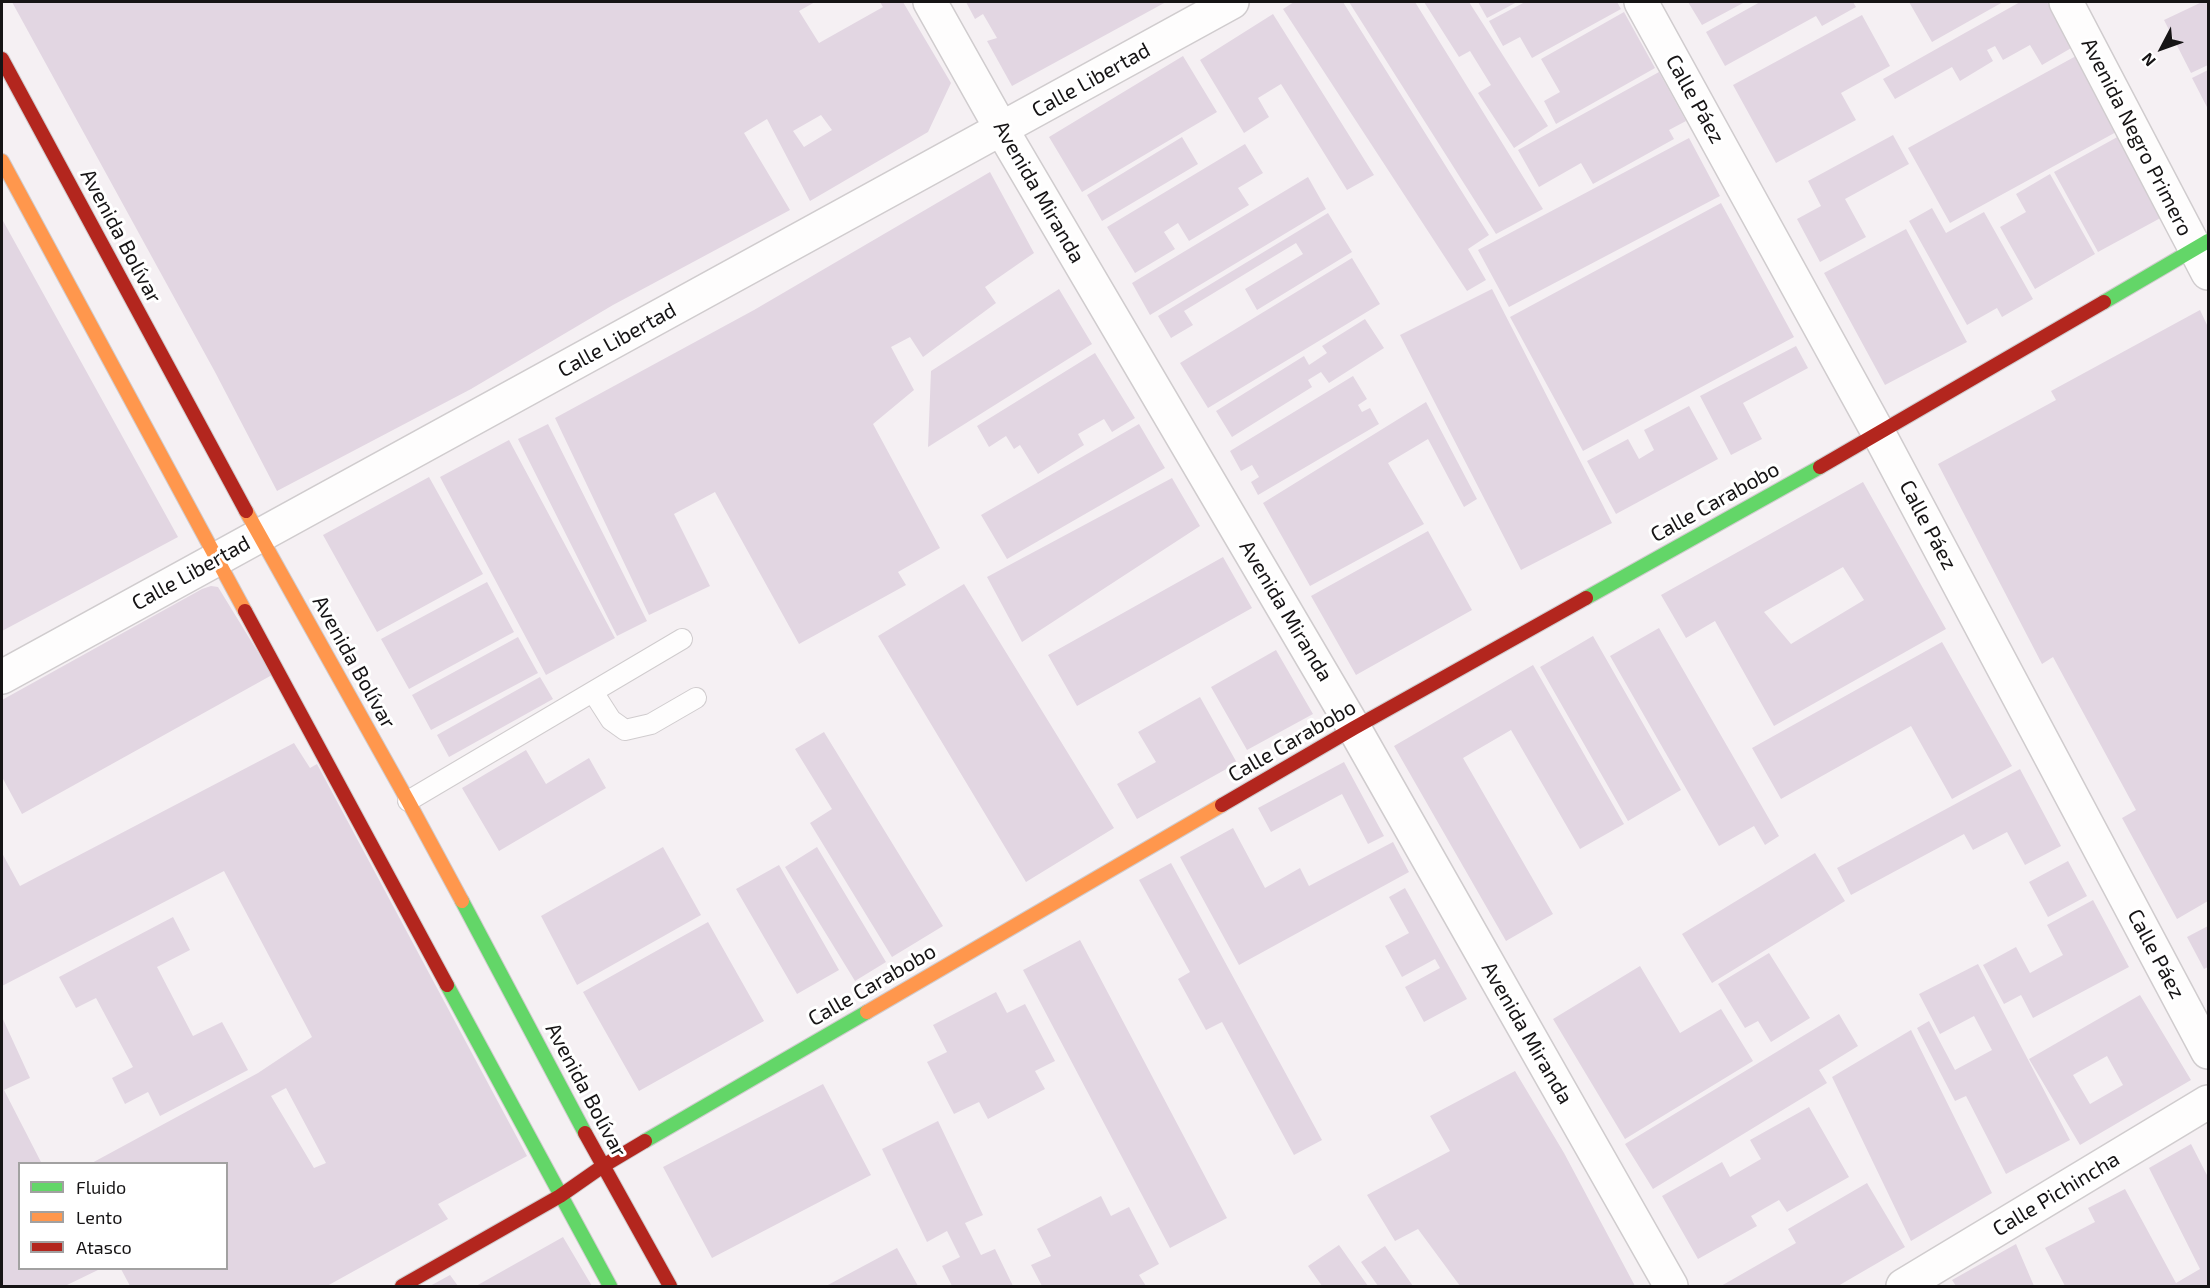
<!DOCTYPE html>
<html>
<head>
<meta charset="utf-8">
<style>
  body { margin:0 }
  #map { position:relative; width:2210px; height:1288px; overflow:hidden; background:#f5f0f3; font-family:"Exo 2",sans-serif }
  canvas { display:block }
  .frame { position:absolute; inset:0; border:3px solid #161415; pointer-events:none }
  .legend { position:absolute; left:18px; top:1162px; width:210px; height:108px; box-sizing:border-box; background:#fff; border:2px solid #a2a1a1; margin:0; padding:8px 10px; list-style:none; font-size:18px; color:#161415 }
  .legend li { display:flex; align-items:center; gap:12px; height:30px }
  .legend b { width:30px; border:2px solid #a2a1a1 }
  .north { position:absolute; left:2132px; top:18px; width:60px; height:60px; -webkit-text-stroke:4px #fff; paint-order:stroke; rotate:229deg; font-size:16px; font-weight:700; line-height:24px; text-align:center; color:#161415 }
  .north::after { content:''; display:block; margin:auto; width:21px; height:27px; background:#161415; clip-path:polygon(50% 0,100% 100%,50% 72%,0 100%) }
</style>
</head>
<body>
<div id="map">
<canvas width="2210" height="1288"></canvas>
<div class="frame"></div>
<ul class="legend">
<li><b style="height:8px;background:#63d668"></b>Fluido</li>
<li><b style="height:8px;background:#ff974d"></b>Lento</li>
<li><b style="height:8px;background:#b3261e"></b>Atasco</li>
</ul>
<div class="north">N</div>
</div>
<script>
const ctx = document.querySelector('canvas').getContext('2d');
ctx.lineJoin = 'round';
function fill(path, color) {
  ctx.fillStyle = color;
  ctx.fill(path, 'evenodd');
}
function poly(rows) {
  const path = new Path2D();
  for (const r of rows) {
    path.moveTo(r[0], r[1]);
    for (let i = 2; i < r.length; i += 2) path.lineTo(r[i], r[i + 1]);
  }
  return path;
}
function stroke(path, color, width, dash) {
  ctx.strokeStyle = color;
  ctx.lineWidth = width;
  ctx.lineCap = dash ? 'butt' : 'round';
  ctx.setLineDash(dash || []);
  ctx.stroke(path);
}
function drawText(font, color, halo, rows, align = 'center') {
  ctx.font = font + ' "Exo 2",sans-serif';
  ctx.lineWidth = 6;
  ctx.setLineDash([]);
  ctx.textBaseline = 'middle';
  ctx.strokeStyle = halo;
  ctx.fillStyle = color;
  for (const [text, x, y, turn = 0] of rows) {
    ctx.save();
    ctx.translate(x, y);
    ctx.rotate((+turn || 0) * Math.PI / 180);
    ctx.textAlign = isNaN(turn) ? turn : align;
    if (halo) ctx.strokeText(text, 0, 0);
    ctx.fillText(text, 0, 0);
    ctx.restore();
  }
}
fill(poly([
  [12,2,815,2,799,11,819,43,883,7,880,2,903,2,951,83,928,132,810,201,767,119,744,133,790,210,613,305,471,389,277,491,215,372],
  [821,115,832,130,804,147,793,131],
  [966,2,1166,2,1012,86,987,41,997,38,983,14,975,19],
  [1294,2,1343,2,1489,235,1468,249,1486,280,1467,291,1283,9],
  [1349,2,1415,2,1543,209,1496,234],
  [1424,2,1469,2,1548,126,1514,148,1478,93,1491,85,1470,51,1459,57],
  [1478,2,1517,2,1487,18],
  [1525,2,1617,2,1621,9,1532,58,1520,37,1503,46,1489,21],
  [1688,2,1745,2,1702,25],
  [1760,2,1853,2,1856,7,1822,26,1816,16,1725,66,1706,32],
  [1909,2,2003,2,1932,42],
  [2020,2,2047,2,2073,47,2042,65,2030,45,2003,60,1995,46,1987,50,1993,61,1960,81,1952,67,1895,99,1883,79],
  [2202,2,2208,2,2208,65,2191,73,2164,20],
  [1624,12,1655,68,1556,124,1544,101,1560,92,1541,59],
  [1273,14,1374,175,1347,190,1281,84,1258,98,1269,117,1244,133,1200,60],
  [1862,15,1890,66,1841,93,1856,120,1776,163,1733,85],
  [1183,56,1217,112,1082,192,1049,137],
  [2076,56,2118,131,1950,223,1908,148],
  [2208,70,2208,109,2192,78],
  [1659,72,1686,121,1669,130,1674,139,1593,184,1581,163,1539,187,1518,150],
  [1893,135,1909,164,1845,199,1866,237,1820,262,1797,219,1821,206,1808,181],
  [2121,135,2166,215,2098,252,2054,172],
  [1182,137,1198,164,1102,221,1087,195],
  [1689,138,1720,196,1509,307,1478,250],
  [1245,144,1263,173,1238,188,1249,205,1189,241,1178,223,1164,232,1175,249,1135,273,1107,227],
  [990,172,1034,253,985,287,996,303,923,357,910,337,891,347,914,390,873,424,940,548,898,572,906,585,799,644,715,492,674,514,710,586,649,615,555,418,754,310],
  [2050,174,2095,254,2035,289,2000,227,2026,212,2016,194],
  [1308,177,1326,209,1150,315,1132,283],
  [1721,203,1794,337,1583,451,1510,317],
  [1932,208,1946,233,1984,212,2033,299,2002,317,1997,308,1967,325,1909,221],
  [1328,213,1352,252,1257,310,1245,289,1303,254,1296,243,1184,311,1193,325,1171,338,1158,316],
  [2,219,178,537,2,631],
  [1906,229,1967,342,1885,385,1824,273],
  [1352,258,1380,304,1208,408,1180,363],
  [1059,289,1092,344,928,447,931,371],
  [1492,289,1612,523,1521,570,1400,335],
  [2200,310,2208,327,2208,901,2177,919,2122,818,2136,810,2053,657,2042,664,1938,464,2056,400,2051,391],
  [1365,319,1384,348,1329,383,1321,372,1308,380,1312,387,1232,437,1216,411,1304,356,1309,365,1327,353,1322,346],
  [1796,346,1808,368,1743,403,1762,439,1731,455,1700,396],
  [1095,353,1135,418,1112,432,1104,419,1078,434,1084,445,1038,474,1020,445,1014,449,1006,436,989,447,977,426],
  [1353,376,1367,399,1358,405,1362,412,1370,408,1379,424,1258,495,1251,482,1259,477,1252,465,1241,471,1230,451],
  [1426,402,1477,499,1464,507,1428,439,1388,463,1424,524,1310,586,1263,503],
  [1689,406,1718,459,1616,514,1587,461,1628,439,1639,459,1654,450,1644,430],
  [548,424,647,621,617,636,518,439],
  [1139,424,1165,468,1007,559,981,515],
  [509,440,615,638,546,675,440,477],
  [429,477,483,574,377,632,323,535],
  [1172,478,1200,526,1022,642,987,577],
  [1863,482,1946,629,1774,726,1715,621,1686,638,1661,595],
  [1843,567,1864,600,1791,644,1764,612],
  [1428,531,1472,610,1356,675,1311,596],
  [1223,557,1252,608,1077,706,1048,655],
  [487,582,514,632,409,689,381,639],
  [964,584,1114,828,1026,882,878,636],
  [211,586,218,587,272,675,22,814,2,777,2,700,202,589],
  [1659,628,1779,836,1765,845,1754,826,1719,846,1610,656],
  [1593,636,1681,790,1628,821,1540,667],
  [518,637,538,673,431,730,412,695],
  [1942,642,2012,766,1952,799,1911,726,1781,799,1752,748],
  [1276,650,1313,714,1247,750,1211,687],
  [1533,665,1624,824,1580,849,1511,730,1463,758,1553,914,1506,941,1394,746],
  [540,677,553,699,449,757,437,735],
  [1200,697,1237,763,1137,819,1117,784,1156,762,1138,732],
  [824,732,943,926,892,957,810,823,832,809,795,749],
  [294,743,310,768,317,764,527,1156,438,1204,448,1219,327,1286,130,1286,121,1269,226,1269,226,1164,90,1164,258,1073,312,1037,224,871,2,986,2,853,20,886],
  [286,1088,326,1163,314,1168,271,1096],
  [526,750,546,784,589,758,606,788,499,851,462,788],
  [1344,762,1384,836,1368,844,1342,794,1271,832,1258,808],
  [2020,769,2061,846,2025,865,2007,832,1973,850,1964,834,1851,895,1837,868],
  [1233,828,1265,888,1300,868,1309,886,1393,842,1409,872,1239,965,1180,857],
  [663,847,701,915,577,985,541,916],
  [817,847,886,962,855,981,785,867],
  [1815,853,1845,901,1712,983,1682,934],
  [2068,861,2087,896,2048,917,2029,882],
  [1171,863,1322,1140,1294,1155,1222,1022,1206,1030,1178,979,1190,972,1139,880],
  [779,865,839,970,797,994,736,889],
  [1405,888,1467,999,1424,1022,1405,987,1440,968,1435,959,1402,977,1385,946,1409,933,1389,897],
  [2093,900,2129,967,2033,1018,2021,995,2004,1004,1983,965,2016,947,2030,973,2063,955,2047,925],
  [173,917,190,950,157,967,193,1036,222,1022,248,1070,160,1116,148,1092,125,1104,112,1078,133,1067,96,998,76,1008,59,977],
  [708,922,764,1021,639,1091,583,992],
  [2208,926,2208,967,2204,969,2187,937],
  [1080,940,1227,1218,1170,1248,1023,970],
  [1769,953,1810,1018,1771,1042,1758,1021,1745,1028,1718,984],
  [1978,964,2070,1140,2006,1174,1966,1096,1955,1101,1917,1028,1929,1021,1955,1070,1992,1050,1974,1016,1940,1034,1919,994],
  [1640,966,1680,1033,1721,1009,1753,1061,1625,1139,1553,1019],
  [996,992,1007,1013,1025,1004,1055,1061,1035,1071,1045,1089,988,1119,979,1102,954,1114,927,1062,947,1052,933,1025],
  [2140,995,2191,1080,2080,1145,2029,1059],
  [2107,1056,2123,1085,2090,1104,2073,1075],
  [1839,1014,1858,1046,1819,1070,1827,1083,1653,1189,1625,1144],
  [2,1017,30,1078,4,1090,42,1164,20,1164,20,1269,100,1269,65,1286,2,1286],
  [1911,1030,1992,1193,1911,1241,1832,1077],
  [1515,1071,1564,1153,1635,1286,1460,1286,1418,1229,1395,1241,1367,1195,1450,1151,1430,1116],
  [823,1084,871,1175,712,1258,663,1167],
  [1809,1107,1849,1177,1787,1212,1779,1200,1751,1216,1757,1226,1698,1259,1662,1196,1722,1162,1730,1177,1761,1159,1750,1140],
  [938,1121,983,1215,965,1223,981,1255,995,1249,1013,1286,952,1286,942,1266,960,1257,947,1231,927,1242,882,1149],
  [2191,1144,2208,1177,2208,1286,2065,1286,2045,1248,2095,1222,2088,1208,2125,1189,2176,1283,2200,1269,2149,1168],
  [1867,1183,1905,1247,1838,1286,1721,1286,1796,1243,1788,1229],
  [1101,1196,1111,1216,1129,1207,1159,1264,1139,1275,1146,1286,1042,1286,1031,1265,1051,1256,1037,1229],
  [563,1237,592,1286,476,1286],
  [2016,1244,2034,1286,1956,1286,1952,1280],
  [1339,1245,1368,1286,1322,1286,1308,1266],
  [1385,1246,1413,1286,1378,1286,1361,1262],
  [897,1248,918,1286,826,1286],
  [450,1275,458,1286,430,1286]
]), '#e2d6e2');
const lane = poly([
  [593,692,611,720,625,730,651,724,696,698],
  [408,801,682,639]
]);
const street = poly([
  [930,2,1002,130,1354,728,1671,1286],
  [1641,2,1879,434,2208,1052],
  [2066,2,2208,273],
  [2,677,1232,2],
  [1903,1286,2208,1102]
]);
const fast = poly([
  [2104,302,2208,241],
  [1586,598,1820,467],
  [462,901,585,1133],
  [447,985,610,1286],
  [645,1141,867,1012]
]);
const slow = poly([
  [2,161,245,611],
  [246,511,408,801,462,901],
  [867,1012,1222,805]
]);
const jam = poly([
  [2,59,246,511],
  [1820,467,2104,302],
  [245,611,447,985],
  [1222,805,1354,728,1586,598],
  [585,1133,670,1286],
  [402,1286,560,1196,603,1166,645,1141]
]);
stroke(lane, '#d0ccce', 22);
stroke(street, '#d0ccce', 36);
stroke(fast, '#d0ccce', 16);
stroke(slow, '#d0ccce', 16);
stroke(jam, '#d0ccce', 16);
stroke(lane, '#fefdfd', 20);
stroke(street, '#fefdfd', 33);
stroke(fast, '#63d668', 14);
stroke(slow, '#ff974d', 14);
stroke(jam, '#b3261e', 14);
drawText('21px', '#161415', '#fff', [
  ["Calle Libertad",1091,80,-29],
  ["Calle Páez",1695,99,61],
  ["Avenida Negro Primero",2137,137,63],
  ["Avenida Miranda",1039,192,60],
  ["Avenida Bolívar",121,236,62],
  ["Calle Libertad",617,340,-29],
  ["Calle Carabobo",1715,502,-29],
  ["Calle Páez",1928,525,62],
  ["Calle Libertad",191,573,-29],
  ["Avenida Miranda",1286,611,59],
  ["Avenida Bolívar",354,662,61],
  ["Calle Carabobo",1292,741,-30],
  ["Calle Páez",2156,954,62],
  ["Calle Carabobo",872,985,-30],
  ["Avenida Miranda",1527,1033,60],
  ["Avenida Bolívar",586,1090,62],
  ["Calle Pichincha",2056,1194,-31]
]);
</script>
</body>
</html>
